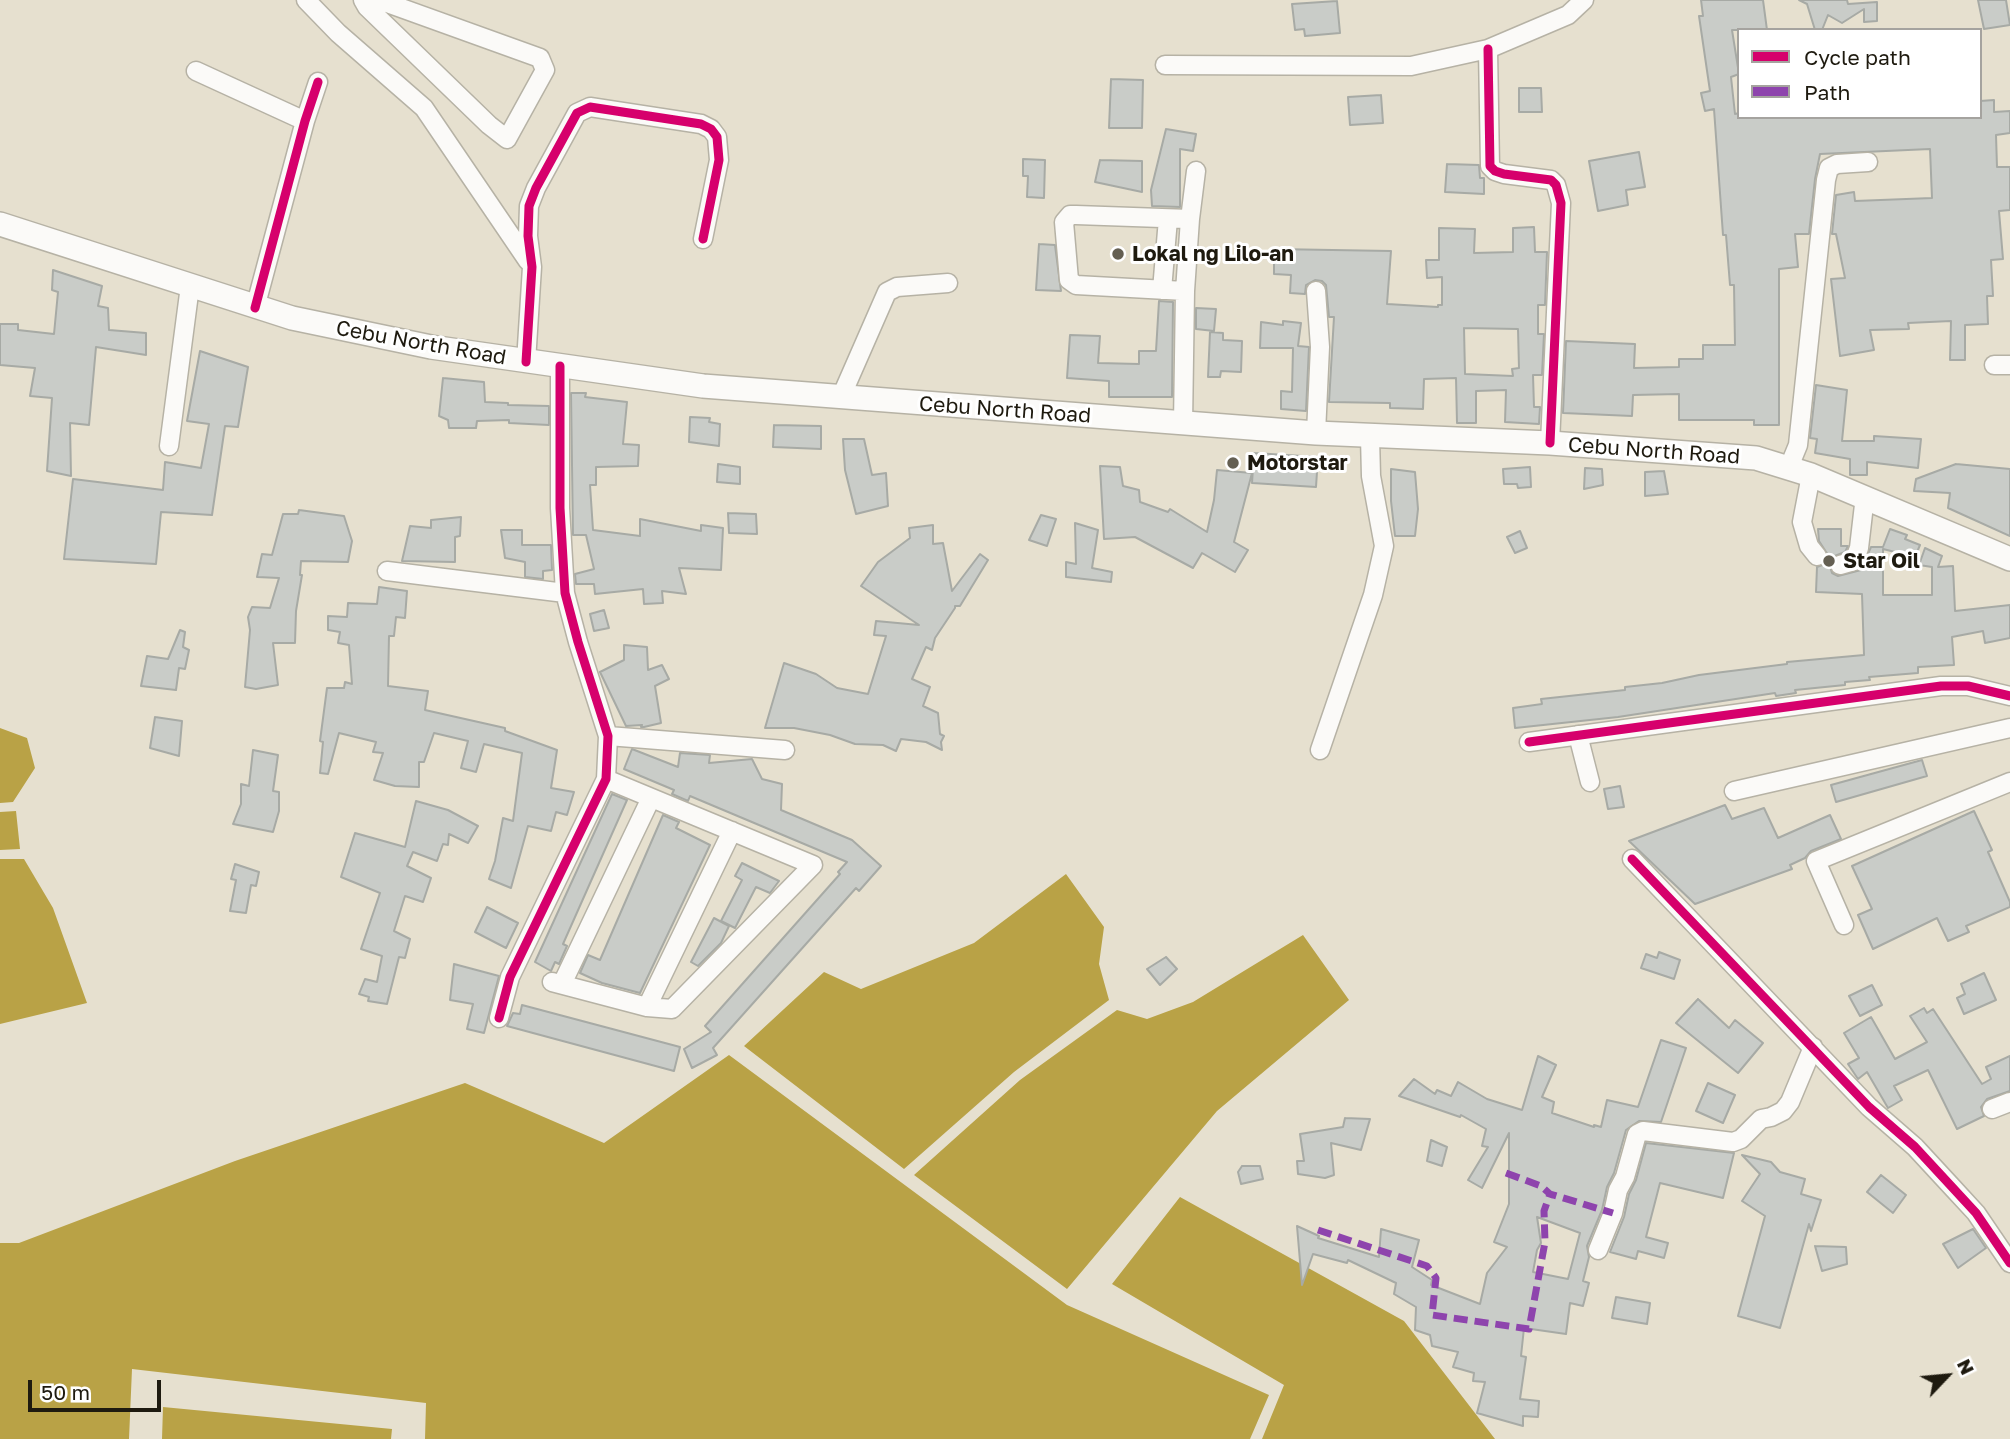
<!DOCTYPE html>
<html>
<head>
<meta charset="utf-8">
<style>
  body { margin:0 }
  #map { position:relative; width:2010px; height:1439px; overflow:hidden; background:#e6e0cf; font-family:"Golos Text",sans-serif }
  canvas { display:block }
  .legend { position:absolute; left:1737px; top:28px; width:245px; height:91px; box-sizing:border-box; background:#fff; border:2px solid #a5a39f; margin:0; padding:9px 12px; list-style:none; font-size:21px; color:#1e1a0f }
  .legend li { display:flex; align-items:center; gap:14px; height:35px }
  .legend b { width:35px; border:2px solid #a5a39f }
  .north { position:absolute; left:1912px; top:1341px; width:70px; height:70px; -webkit-text-stroke:5px #fff; paint-order:stroke; rotate:64deg; font-size:19px; font-weight:700; line-height:28px; text-align:center; color:#1e1a0f }
  .north::after { content:''; display:block; margin:auto; width:24px; height:32px; background:#1e1a0f; clip-path:polygon(50% 0,100% 100%,50% 72%,0 100%) }
  .scale { position:absolute; left:28px; top:1380px; width:133px; height:32px; box-sizing:border-box; border:4px solid #1e1a0f; border-top:0; padding-left:9px; font-size:21px; line-height:24px; white-space:nowrap; color:#1e1a0f; -webkit-text-stroke:5px #fff; paint-order:stroke }
</style>
</head>
<body>
<div id="map">
<canvas width="2010" height="1439"></canvas>
<ul class="legend">
<li><b style="height:9px;background:#d6006c"></b>Cycle path</li>
<li><b style="height:9px;background:#8e44ad"></b>Path</li>
</ul>
<div class="north">N</div>
<div class="scale">50 m</div>
</div>
<script>
const ctx = document.querySelector('canvas').getContext('2d');
ctx.lineJoin = 'round';
function fill(path, color) {
  ctx.fillStyle = color;
  ctx.fill(path, 'evenodd');
}
function poly(rows) {
  const path = new Path2D();
  for (const r of rows) {
    path.moveTo(r[0], r[1]);
    for (let i = 2; i < r.length; i += 2) path.lineTo(r[i], r[i + 1]);
  }
  return path;
}
function stroke(path, color, width, dash) {
  ctx.strokeStyle = color;
  ctx.lineWidth = width;
  ctx.lineCap = dash ? 'butt' : 'round';
  ctx.setLineDash(dash || []);
  ctx.stroke(path);
}
function drawText(font, color, halo, rows, align = 'center') {
  ctx.font = font + ' "Golos Text",sans-serif';
  ctx.lineWidth = 6;
  ctx.setLineDash([]);
  ctx.textBaseline = 'middle';
  ctx.strokeStyle = halo;
  ctx.fillStyle = color;
  for (const [text, x, y, turn = 0] of rows) {
    ctx.save();
    ctx.translate(x, y);
    ctx.rotate((+turn || 0) * Math.PI / 180);
    ctx.textAlign = isNaN(turn) ? turn : align;
    if (halo) ctx.strokeText(text, 0, 0);
    ctx.fillText(text, 0, 0);
    ctx.restore();
  }
}
fill(poly([
  [0,728,27,738,35,768,13,802,0,803],
  [16,811,20,849,0,850,0,812],
  [0,859,24,859,53,908,87,1003,0,1024],
  [1066,874,1104,927,1099,964,1109,1000,1014,1072,904,1169,744,1046,824,972,861,989,974,943],
  [1303,935,1349,1000,1217,1111,1067,1289,914,1175,1020,1080,1117,1010,1147,1019,1193,1002],
  [729,1055,1067,1305,1269,1395,1250,1439,425,1439,426,1403,132,1369,129,1439,0,1439,0,1243,19,1243,235,1161,465,1083,604,1143],
  [1180,1197,1404,1321,1495,1439,1262,1439,1284,1385,1112,1284],
  [163,1407,392,1429,391,1439,162,1439]
]), '#b9a246');
const building = poly([
  [1701,0,1763,0,1767,30,1732,30,1739,74,1731,77,1735,114,1739,113,1739,117,1980,117,1980,101,1994,100,1994,112,2010,111,2010,133,1996,135,1997,167,2010,167,2010,210,1999,211,2003,259,1991,260,1993,296,1987,296,1988,324,1965,325,1965,360,1950,360,1951,321,1908,323,1909,329,1870,330,1874,350,1840,356,1831,279,1845,278,1836,234,1832,234,1836,195,1854,192,1855,201,1932,198,1930,149,1820,154,1815,179,1809,234,1795,234,1798,267,1779,269,1779,425,1754,425,1754,420,1679,420,1679,394,1633,395,1632,416,1563,413,1566,341,1635,344,1634,368,1679,367,1679,359,1703,359,1703,345,1735,345,1734,285,1730,285,1726,235,1723,235,1714,109,1705,111,1701,93,1710,91,1699,16,1703,16,1701,0],
  [1799,0,1847,0,1848,4,1877,2,1877,21,1864,22,1864,9,1842,23,1828,15,1822,30,1815,30,1807,4,1799,0],
  [1978,0,2006,0,2010,25,1984,29,1978,0],
  [1337,1,1340,33,1305,36,1304,29,1295,30,1292,4,1337,1],
  [1111,79,1143,80,1142,128,1109,128,1111,79],
  [1519,88,1541,88,1542,112,1519,112,1519,88],
  [1381,95,1383,123,1350,125,1348,97,1381,95],
  [1166,129,1196,134,1193,151,1180,149,1180,207,1152,206,1151,190,1166,129],
  [1639,152,1645,187,1626,190,1628,205,1598,211,1589,161,1639,152],
  [1023,159,1045,160,1044,198,1027,197,1028,176,1023,176,1023,159],
  [1100,160,1142,161,1142,192,1095,182,1100,160],
  [1447,164,1479,165,1480,178,1484,178,1484,194,1445,192,1447,164],
  [1534,227,1535,252,1547,252,1545,305,1538,305,1538,334,1544,334,1542,375,1533,375,1534,407,1540,407,1539,424,1505,422,1506,390,1476,391,1476,423,1457,423,1456,378,1424,379,1423,409,1390,408,1390,403,1329,402,1334,317,1329,317,1326,285,1322,281,1315,280,1306,285,1305,294,1290,293,1291,275,1274,274,1274,249,1391,251,1387,304,1438,307,1438,305,1442,305,1442,277,1427,278,1426,260,1439,260,1439,228,1475,229,1474,253,1513,252,1513,228,1534,227],
  [1464,328,1518,329,1519,368,1512,369,1513,376,1465,374,1464,328],
  [1039,244,1055,245,1061,291,1036,290,1039,244],
  [53,270,102,286,98,306,108,308,109,330,146,333,146,355,96,347,89,425,70,423,71,476,47,471,52,398,30,396,35,368,0,365,0,324,18,324,18,330,54,334,58,292,52,290,53,270],
  [1159,301,1173,302,1172,397,1109,397,1109,381,1067,378,1070,335,1100,336,1098,363,1139,364,1139,351,1156,351,1159,301],
  [1196,308,1216,309,1214,331,1196,329,1196,308],
  [1283,321,1301,323,1298,346,1309,347,1306,411,1281,409,1281,391,1292,392,1293,348,1260,348,1261,322,1283,325,1283,321],
  [1210,332,1223,333,1223,340,1242,341,1241,372,1221,371,1220,377,1208,377,1210,332],
  [200,351,248,367,238,427,225,426,212,515,161,512,156,564,64,559,73,479,163,490,165,462,201,468,209,424,187,421,200,351],
  [443,378,484,382,485,402,508,403,508,405,549,406,549,425,509,423,509,420,477,421,476,428,449,428,448,420,439,416,443,378],
  [1816,385,1847,390,1842,441,1874,441,1874,436,1921,439,1918,468,1867,462,1867,475,1850,475,1850,459,1815,453,1817,439,1810,438,1816,385],
  [571,393,586,393,585,397,627,402,623,444,639,445,638,466,596,467,596,485,590,485,593,530,640,536,640,519,701,531,701,525,723,528,721,570,679,568,686,594,662,591,663,603,644,604,643,589,595,594,594,584,576,584,575,574,594,569,586,535,573,535,571,393],
  [690,417,710,418,709,422,720,424,719,446,689,442,690,417],
  [774,425,821,426,821,449,773,447,774,425],
  [843,439,864,439,872,475,886,473,888,506,856,514,845,470,843,439],
  [1254,453,1318,457,1316,487,1252,483,1254,453],
  [718,464,740,467,740,484,717,482,718,464],
  [1956,464,2010,469,2010,536,1948,508,1950,493,1914,491,1916,479,1956,464],
  [1100,466,1120,467,1123,486,1139,490,1140,502,1168,512,1170,509,1207,532,1214,500,1217,470,1252,473,1234,542,1248,550,1235,572,1202,553,1193,568,1135,537,1104,539,1100,466],
  [1530,467,1531,487,1518,488,1517,484,1504,484,1503,469,1530,467],
  [1585,468,1602,469,1603,485,1584,489,1585,468],
  [1391,469,1415,472,1418,509,1415,536,1395,536,1391,501,1391,469],
  [1664,471,1668,494,1645,496,1645,472,1664,471],
  [299,510,344,516,352,541,348,562,301,561,300,575,302,575,296,611,295,643,273,643,278,685,256,689,245,687,250,630,248,617,252,607,270,608,279,578,257,577,262,554,272,555,283,514,298,514,299,510],
  [728,513,756,514,757,534,729,533,728,513],
  [1041,515,1056,519,1047,546,1029,540,1041,515],
  [461,517,460,536,455,537,455,562,402,561,410,526,431,528,431,520,461,517],
  [1075,523,1098,530,1092,568,1112,572,1111,582,1066,577,1066,562,1076,564,1075,523],
  [933,525,933,544,943,543,952,591,980,554,988,560,960,606,955,606,955,608,935,638,932,650,926,647,912,679,930,687,923,706,938,713,940,734,944,736,941,742,942,750,926,742,901,739,896,751,883,745,855,744,830,735,794,728,765,728,784,663,816,674,837,688,868,694,886,636,874,635,876,621,919,625,861,586,878,562,910,538,909,528,933,525],
  [1818,529,1841,529,1841,546,1848,546,1845,552,1832,557,1829,563,1832,573,1838,576,1861,570,1871,547,1883,547,1890,529,1907,535,1905,539,1920,545,1915,557,1883,549,1883,595,1932,595,1932,567,1919,565,1925,548,1942,556,1938,567,1953,566,1955,611,2010,605,2010,638,1985,643,1983,631,1952,637,1954,665,1918,667,1918,673,1869,677,1870,680,1845,682,1845,685,1795,690,1796,693,1776,696,1775,693,1618,717,1515,728,1513,708,1542,704,1541,699,1625,690,1625,687,1662,683,1699,675,1787,664,1787,662,1864,655,1862,594,1816,592,1817,567,1825,564,1828,555,1819,541,1818,529],
  [501,530,522,530,522,545,551,545,552,570,543,571,543,579,525,577,525,562,505,558,501,530],
  [1520,531,1527,548,1515,553,1507,537,1520,531],
  [379,587,407,591,405,618,396,617,394,636,389,636,388,686,428,691,425,710,505,728,505,731,557,750,551,788,574,792,567,815,556,812,551,831,528,826,511,888,489,879,495,861,503,818,513,821,522,753,484,744,476,772,461,768,468,741,434,733,424,762,419,762,419,787,395,786,374,780,383,753,373,752,376,742,339,733,328,774,320,773,323,742,320,741,327,688,344,688,345,682,352,684,349,645,338,643,340,632,328,630,328,616,347,617,348,603,377,604,379,587],
  [604,610,609,628,594,631,590,614,604,610],
  [180,630,185,632,183,647,189,650,185,669,179,668,176,690,141,686,147,656,168,659,180,630],
  [624,645,647,647,648,670,662,665,669,679,655,686,661,723,644,727,641,727,642,725,626,726,600,672,624,660,624,645],
  [155,717,182,721,179,756,150,748,155,717],
  [632,749,678,767,680,753,710,755,709,763,752,759,762,779,782,784,781,810,852,840,881,866,859,891,856,888,713,1048,717,1055,692,1068,684,1049,711,1032,705,1026,840,874,838,872,847,862,690,796,688,801,672,794,674,790,624,769,632,749],
  [253,750,278,755,273,791,279,792,279,811,273,832,233,824,241,804,241,784,249,786,253,750],
  [1922,760,1927,776,1836,802,1831,785,1922,760],
  [1620,786,1624,807,1608,809,1604,789,1620,786],
  [612,794,627,800,563,944,567,946,559,964,555,962,551,971,535,962,612,794],
  [416,801,448,810,478,826,468,843,449,834,448,845,443,844,437,861,413,852,407,866,431,878,423,902,405,896,394,931,410,939,405,958,399,957,387,1004,368,1001,369,997,359,994,365,979,377,982,382,956,361,949,380,893,341,877,355,833,405,847,416,801],
  [1725,805,1732,819,1764,808,1778,838,1830,815,1841,839,1811,851,1805,858,1790,865,1792,869,1695,904,1629,841,1725,805],
  [1974,811,1992,850,1988,852,2010,902,2010,907,1966,926,1969,932,1948,941,1937,918,1873,949,1858,915,1872,909,1852,866,1974,811],
  [663,815,679,822,676,828,710,845,640,993,602,983,580,973,588,955,600,960,663,815],
  [742,863,779,881,770,893,756,887,735,928,721,921,742,880,735,876,742,863],
  [235,864,259,872,256,886,251,885,246,913,230,911,236,880,231,879,235,864],
  [487,907,518,923,506,948,475,932,487,907],
  [714,918,729,926,721,943,698,966,691,962,714,918],
  [1659,952,1680,960,1674,979,1641,968,1646,954,1657,958,1659,952],
  [1166,957,1177,969,1160,985,1147,969,1166,957],
  [454,964,499,976,484,1033,467,1029,473,1004,450,1000,454,964],
  [1984,973,1996,1000,1964,1014,1957,998,1965,994,1961,984,1984,973],
  [1872,985,1882,1005,1860,1016,1849,996,1872,985],
  [1698,999,1729,1028,1735,1020,1763,1043,1738,1073,1676,1023,1698,999],
  [522,1005,680,1047,674,1071,507,1026,513,1013,520,1014,522,1005],
  [1924,1008,1927,1013,1933,1009,1982,1084,1991,1079,1986,1067,2010,1056,2010,1091,1987,1099,1981,1107,1984,1116,1957,1129,1928,1070,1894,1086,1902,1100,1888,1108,1867,1072,1858,1079,1848,1064,1859,1058,1844,1033,1871,1017,1895,1059,1927,1042,1910,1016,1924,1008],
  [1661,1040,1686,1048,1661,1122,1639,1121,1626,1130,1614,1173,1607,1187,1602,1210,1587,1246,1589,1257,1583,1281,1589,1283,1583,1306,1570,1303,1566,1334,1524,1328,1521,1356,1526,1357,1520,1399,1539,1401,1538,1417,1523,1416,1523,1426,1477,1413,1485,1382,1473,1381,1474,1373,1453,1367,1458,1352,1432,1346,1430,1335,1415,1330,1416,1307,1394,1294,1396,1283,1348,1260,1347,1263,1313,1254,1302,1285,1297,1226,1319,1236,1318,1238,1379,1257,1381,1229,1419,1240,1412,1267,1432,1280,1431,1285,1480,1304,1487,1273,1507,1247,1494,1242,1509,1204,1509,1133,1482,1188,1468,1180,1488,1147,1482,1146,1486,1129,1461,1115,1460,1117,1399,1096,1414,1079,1435,1094,1437,1090,1451,1096,1458,1082,1487,1099,1522,1110,1538,1056,1556,1065,1542,1097,1554,1102,1552,1113,1594,1127,1594,1125,1601,1127,1607,1100,1638,1107,1661,1040],
  [1537,1217,1580,1233,1568,1279,1533,1272,1537,1250,1541,1243,1537,1217],
  [1708,1083,1735,1095,1723,1123,1696,1111,1708,1083],
  [1345,1118,1370,1119,1361,1150,1331,1143,1334,1175,1325,1178,1298,1174,1297,1161,1304,1161,1300,1134,1343,1127,1345,1118],
  [1431,1140,1447,1147,1442,1166,1427,1161,1431,1140],
  [1646,1143,1734,1153,1723,1198,1660,1183,1646,1237,1668,1243,1664,1258,1638,1251,1636,1259,1610,1252,1624,1217,1629,1194,1636,1180,1646,1143],
  [1742,1155,1771,1162,1780,1172,1805,1179,1801,1194,1821,1200,1811,1231,1809,1224,1780,1328,1738,1316,1765,1216,1742,1201,1760,1174,1742,1155],
  [1242,1166,1260,1166,1263,1179,1241,1184,1238,1172,1242,1166],
  [1881,1175,1906,1195,1893,1213,1867,1192,1881,1175],
  [1973,1229,1986,1248,1958,1268,1943,1244,1973,1229],
  [1815,1246,1846,1247,1847,1264,1822,1271,1815,1246],
  [1616,1297,1650,1303,1647,1324,1612,1318,1616,1297]
]);
fill(building, '#c9ccc8');
stroke(building, '#a7aaa5', 2);
const minor = poly([
  [306,0,338,33,424,108,528,261],
  [363,0,367,7,489,125,507,139,545,70,540,58,379,0],
  [1488,49,1490,166,1495,171,1504,174,1551,180,1556,185,1561,203,1550,443],
  [1165,65,1411,66,1488,49,1568,15,1584,0],
  [196,71,305,121],
  [1162,290,1168,219],
  [1185,291,1076,285,1069,280,1064,222,1070,215,1076,215,1190,219],
  [255,308,305,121,318,82],
  [526,362,532,267,528,236,529,206,536,188,577,113,590,107,701,124,711,129,717,137,719,160,703,239],
  [1994,365,2010,365],
  [841,397,887,292,897,287,948,283],
  [1183,424,1185,291,1190,219,1196,171],
  [1316,433,1320,347,1316,291],
  [169,446,190,286],
  [1789,467,1798,445,1826,180,1829,168,1837,164,1868,162],
  [1811,475,1802,522,1809,546,1817,556],
  [1840,565,1854,561,1859,548,1865,496],
  [387,571,565,593],
  [1578,735,1590,782],
  [608,736,785,750],
  [1529,742,1941,686,1968,686,2010,696],
  [1320,750,1373,595,1384,546,1371,476,1370,437],
  [1734,791,2010,728],
  [1632,859,1869,1107,1915,1147,1952,1187,1976,1213,2010,1263],
  [1844,925,1816,861,2010,782],
  [552,982,647,1007,672,1009,813,865,606,779],
  [562,984,651,798],
  [647,1007,732,831],
  [499,1018,510,977,606,779,608,736,578,642,565,593,560,508,560,366],
  [1992,1109,2010,1102],
  [1598,1250,1613,1213,1618,1190,1625,1177,1637,1134,1643,1131,1733,1142,1741,1139,1761,1119,1771,1117,1783,1111,1790,1102,1813,1047]
]);
const major = poly([
  [0,224,292,318,431,347,703,386,1316,433,1550,443,1756,458,1811,475,2010,559]
]);
stroke(minor, '#b6b2a5', 21);
stroke(major, '#b6b2a5', 26);
stroke(minor, '#fbfaf8', 18);
stroke(major, '#fbfaf8', 23);
stroke(poly([
  [1506,1173,1541,1186,1550,1194,1613,1213],
  [1318,1230,1427,1266,1436,1278,1432,1315,1529,1329,1545,1242,1544,1211,1550,1194]
]), '#8e44ad', 7, [14, 7]);
stroke(poly([
  [1488,49,1490,166,1495,171,1504,174,1551,180,1556,185,1561,203,1550,443],
  [255,308,305,121,318,82],
  [526,362,532,267,528,236,529,206,536,188,577,113,590,107,701,124,711,129,717,137,719,160,703,239],
  [1529,742,1941,686,1968,686,2010,696],
  [1632,859,1869,1107,1915,1147,1952,1187,1976,1213,2010,1263],
  [499,1018,510,977,606,779,608,736,578,642,565,593,560,508,560,366]
]), '#d6006c', 9);
for (const [x, y, r, color] of [
  [1118,254,7,"#645f52"],
  [1233,463,7,"#645f52"],
  [1829,561,7,"#645f52"]
]) {
  const dot = new Path2D();
  dot.arc(x, y, r, 0, 2 * Math.PI);
  ctx.fillStyle = color;
  ctx.fill(dot);
  stroke(dot, '#fff', 2.5);
}
drawText('bold 21px', '#1e1a0f', '#fff', [
  ["Lokal ng Lilo-an",1132,254],
  ["Motorstar",1247,463],
  ["Star Oil",1843,561]
], 'left');
drawText('21px', '#1e1a0f', '#fff', [
  ["Cebu North Road",421,343,10],
  ["Cebu North Road",1005,410,4],
  ["Cebu North Road",1654,451,4]
]);
</script>
</body>
</html>
